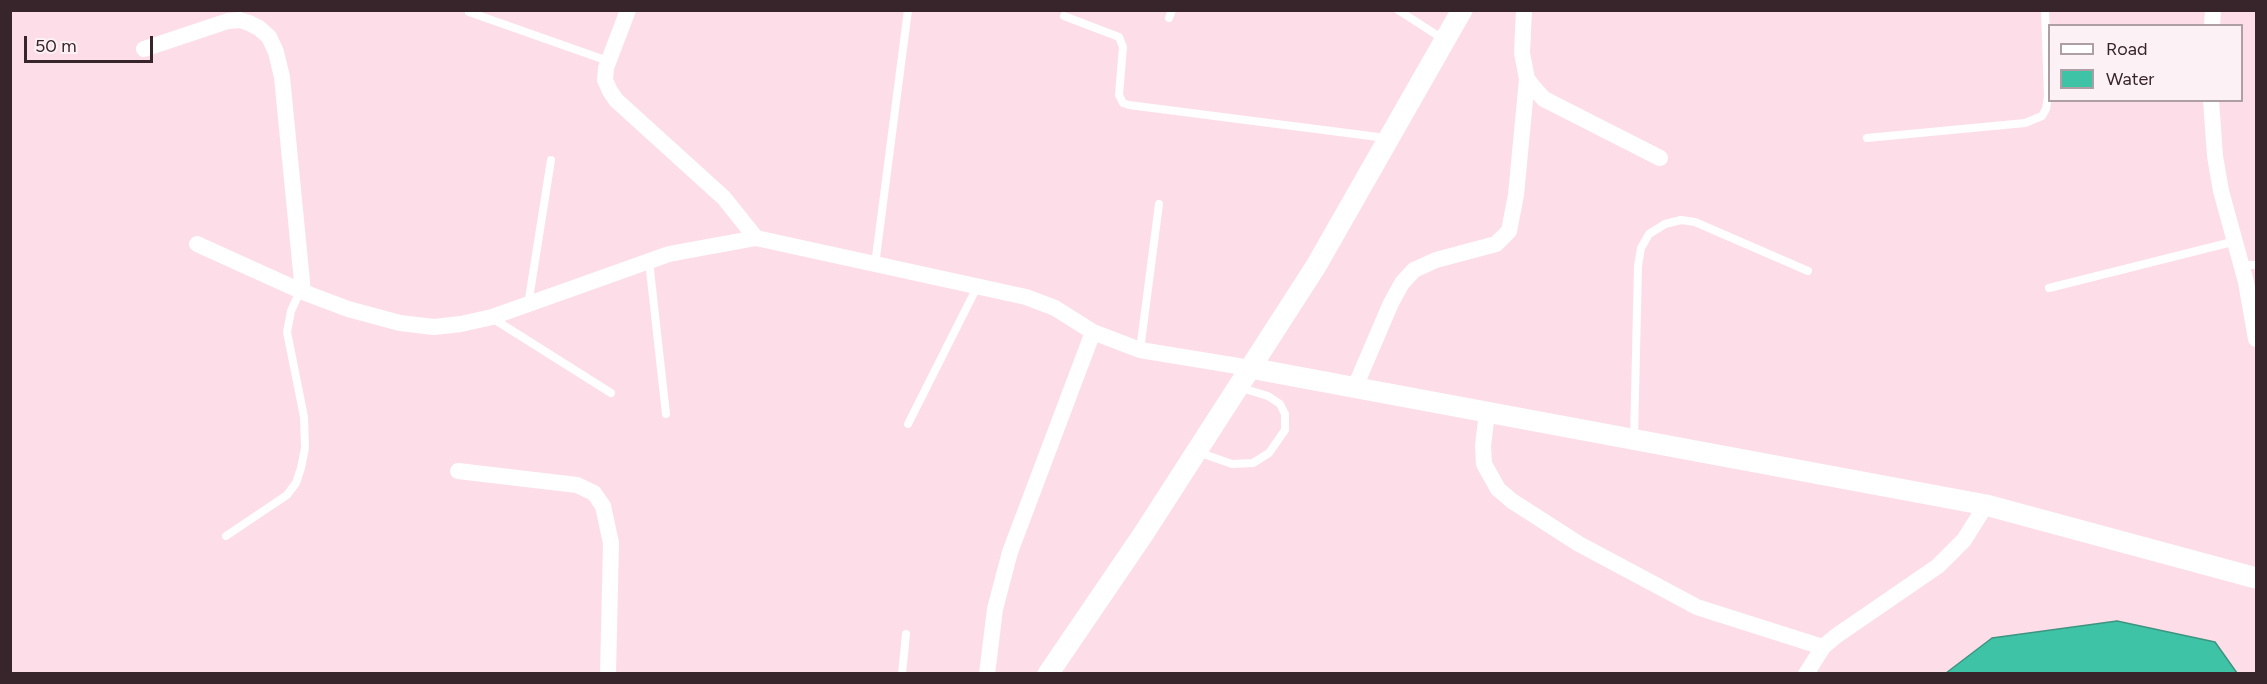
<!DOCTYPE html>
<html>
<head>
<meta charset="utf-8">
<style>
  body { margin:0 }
  #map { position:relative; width:2267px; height:684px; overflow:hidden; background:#fddee8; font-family:Figtree,sans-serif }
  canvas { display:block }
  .frame { position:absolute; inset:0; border:12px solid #38252c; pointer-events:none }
  .legend { position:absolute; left:2048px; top:24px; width:195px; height:78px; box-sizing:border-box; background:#fcf1f5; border:2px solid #ae9fa5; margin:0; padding:8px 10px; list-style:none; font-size:18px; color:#38252c }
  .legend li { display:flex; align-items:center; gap:12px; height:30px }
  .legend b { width:30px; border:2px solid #ae9fa5 }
  .scale { position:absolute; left:24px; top:36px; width:129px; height:27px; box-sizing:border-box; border:3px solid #38252c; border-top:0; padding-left:8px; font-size:18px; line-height:21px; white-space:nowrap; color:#38252c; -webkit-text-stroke:4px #fcf1f5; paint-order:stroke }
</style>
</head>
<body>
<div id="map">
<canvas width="2267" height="684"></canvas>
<div class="frame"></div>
<ul class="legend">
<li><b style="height:8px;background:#fff"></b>Road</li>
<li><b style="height:16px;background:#3fc3a6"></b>Water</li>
</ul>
<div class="scale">50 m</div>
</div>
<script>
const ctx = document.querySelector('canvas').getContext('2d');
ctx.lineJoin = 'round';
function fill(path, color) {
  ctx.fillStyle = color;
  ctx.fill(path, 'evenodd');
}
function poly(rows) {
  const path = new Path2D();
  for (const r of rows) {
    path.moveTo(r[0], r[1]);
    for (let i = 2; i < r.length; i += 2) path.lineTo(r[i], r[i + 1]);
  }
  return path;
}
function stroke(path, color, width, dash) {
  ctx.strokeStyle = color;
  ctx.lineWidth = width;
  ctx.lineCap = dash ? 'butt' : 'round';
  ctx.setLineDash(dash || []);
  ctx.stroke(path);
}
const water = poly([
  [2117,621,2215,642,2237,673,1946,673,1992,638,2117,621]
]);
fill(water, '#3fc3a6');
stroke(water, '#3d9481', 1.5);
stroke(poly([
  [1398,10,1443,39],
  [469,12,608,61],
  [1064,16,1119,37,1123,47,1119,95,1123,103,1129,105,1386,138],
  [1169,18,1172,10],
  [1867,138,2025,123,2042,116,2046,109,2048,96,2045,10],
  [649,261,666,414],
  [875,265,908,10],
  [2242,265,2256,265],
  [2049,288,2236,241],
  [528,305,551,160],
  [492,318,611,393],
  [1140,350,1159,204],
  [908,424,977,287],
  [1634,439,1638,266,1641,248,1649,234,1665,224,1681,220,1695,222,1808,271],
  [1198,452,1232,464,1253,463,1269,453,1285,430,1285,414,1280,404,1268,396,1238,387],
  [226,536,287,495,296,483,301,468,305,448,304,417,287,332,291,311,300,291],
  [902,674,906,634]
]), '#fff', 8);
stroke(poly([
  [628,10,606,68,605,80,610,91,616,100,724,198,756,238],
  [1524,10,1522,53,1527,79,1534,88,1544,99,1660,158],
  [2212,26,2213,10],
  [144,49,228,21,240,20,249,23,259,28,269,37,276,52,282,77,303,292],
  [2211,100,2215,156,2221,191,2246,282,2256,339],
  [197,244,303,292,348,309,400,323,434,327,461,324,492,317,669,254,756,238,1026,297,1055,308,1093,332,1140,350,1250,368],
  [1355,387,1391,303,1402,283,1414,270,1436,260,1496,244,1509,231,1516,195,1527,79],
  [1487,412,1483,446,1484,464,1498,489,1512,501,1579,544,1697,607,1823,647],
  [458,471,577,485,594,493,603,506,611,543,608,674],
  [987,674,995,609,1010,552,1093,332],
  [1806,674,1823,647,1836,636,1938,566,1964,540,1986,505]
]), '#fff', 16);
stroke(poly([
  [1250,368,1986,505,2256,578],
  [1048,674,1144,533,1316,266,1462,10]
]), '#fff', 21);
</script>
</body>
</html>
